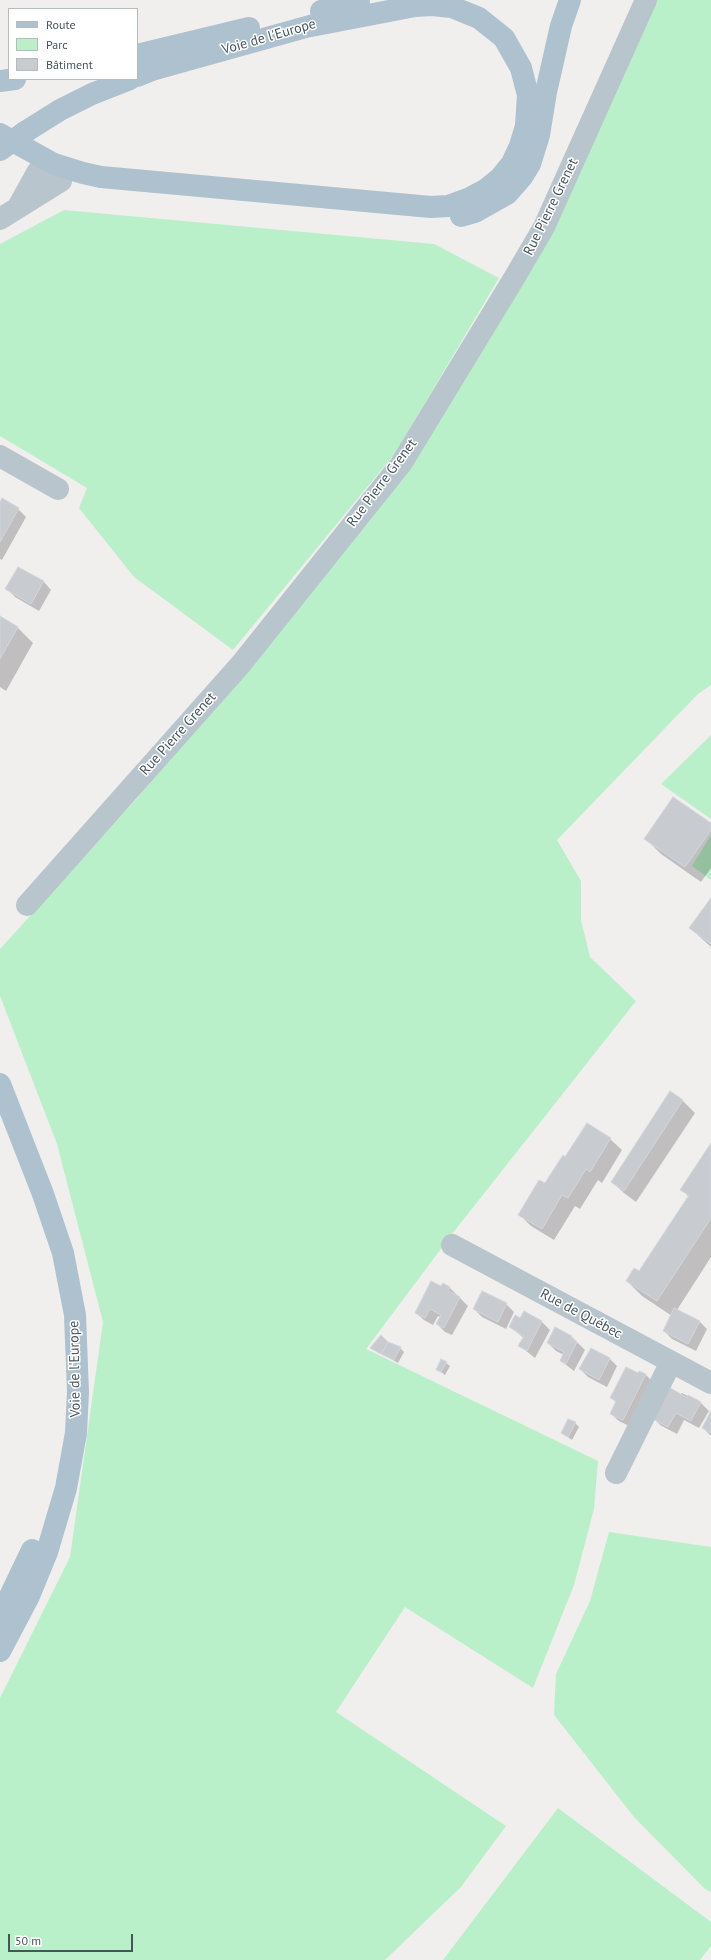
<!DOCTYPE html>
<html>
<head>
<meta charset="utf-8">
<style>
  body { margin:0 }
  #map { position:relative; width:711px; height:1960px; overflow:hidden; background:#f1eeee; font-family:"PT Sans",sans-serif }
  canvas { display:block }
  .legend { position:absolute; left:8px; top:8px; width:130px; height:72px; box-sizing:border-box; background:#fff; border:1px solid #b5bbbe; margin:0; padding:5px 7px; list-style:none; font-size:12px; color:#46545c }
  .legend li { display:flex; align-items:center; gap:8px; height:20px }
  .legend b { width:20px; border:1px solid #b5bbbe }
  .scale { position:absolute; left:8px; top:1934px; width:125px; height:18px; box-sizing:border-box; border:2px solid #46545c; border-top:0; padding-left:5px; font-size:12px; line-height:14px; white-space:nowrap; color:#46545c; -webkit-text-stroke:3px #fff; paint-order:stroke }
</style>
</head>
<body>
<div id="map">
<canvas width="711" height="1960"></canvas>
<ul class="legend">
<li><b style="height:5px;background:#adc1ce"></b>Route</li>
<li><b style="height:11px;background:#baf0c9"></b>Parc</li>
<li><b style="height:11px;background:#c8ccd1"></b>Bâtiment</li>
</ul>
<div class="scale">50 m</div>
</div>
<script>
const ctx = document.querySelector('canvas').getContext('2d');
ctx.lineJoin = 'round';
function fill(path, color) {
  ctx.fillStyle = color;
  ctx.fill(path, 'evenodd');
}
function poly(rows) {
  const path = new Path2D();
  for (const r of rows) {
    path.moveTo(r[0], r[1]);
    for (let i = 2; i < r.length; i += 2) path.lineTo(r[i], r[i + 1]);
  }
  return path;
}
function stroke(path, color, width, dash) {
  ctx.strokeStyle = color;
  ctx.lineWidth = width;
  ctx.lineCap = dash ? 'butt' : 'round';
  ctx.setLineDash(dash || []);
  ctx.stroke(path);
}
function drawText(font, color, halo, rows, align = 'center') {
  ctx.font = font + ' "PT Sans",sans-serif';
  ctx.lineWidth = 3;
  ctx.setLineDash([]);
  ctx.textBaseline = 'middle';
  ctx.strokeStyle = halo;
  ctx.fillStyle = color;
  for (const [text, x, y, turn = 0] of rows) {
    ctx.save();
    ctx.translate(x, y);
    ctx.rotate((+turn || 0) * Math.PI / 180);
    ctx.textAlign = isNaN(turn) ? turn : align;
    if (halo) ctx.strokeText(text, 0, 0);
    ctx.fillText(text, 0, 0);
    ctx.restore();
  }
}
fill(poly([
  [656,0,711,0,711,685,698,694,557,840,581,881,581,920,590,957,636,1001,452,1234,366,1349,598,1461,594,1509,574,1585,533,1688,405,1607,336,1712,506,1826,461,1887,385,1960,0,1960,0,1698,70,1557,103,1322,57,1144,0,996,0,949,138,797,406,472],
  [64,210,434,244,499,278,396,452,233,650,134,577,79,508,87,488,0,436,0,244],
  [711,735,711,819,661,784],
  [711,835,711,880,692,866],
  [609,1532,711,1547,711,1892,705,1889,634,1817,554,1715,556,1674,590,1601],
  [558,1808,711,1922,711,1946,700,1960,443,1960]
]), '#baf0c9');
fill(poly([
  [2,500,18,509,26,517,2,560,0,559,0,503],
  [19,568,44,582,51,590,39,611,15,597,7,589],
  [0,617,18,628,33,643,6,691,0,687],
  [711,824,711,868,701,882,661,854,646,839],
  [711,899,711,947,690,928],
  [671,1093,683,1101,695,1113,636,1202,624,1193,612,1182],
  [610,1139,622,1150,602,1183,598,1180,580,1209,575,1206,554,1240,531,1226,519,1214,566,1158],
  [711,1144,711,1257,677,1310,699,1321,707,1329,696,1351,672,1339,664,1331,672,1316,642,1296,627,1281,639,1273,689,1197,681,1189],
  [443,1284,450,1288,468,1306,452,1335,445,1332,437,1324,440,1317,438,1316,433,1325,424,1320,416,1313],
  [506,1304,514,1312,506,1329,482,1317,474,1309],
  [524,1313,542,1322,550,1330,535,1358,520,1346,524,1338,510,1327,520,1319],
  [572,1337,585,1350,574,1371,561,1361,564,1355,556,1351,548,1343],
  [387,1342,400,1348,404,1352,398,1363,372,1348],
  [609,1358,617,1366,607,1387,588,1377,580,1369],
  [446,1363,450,1366,445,1375,437,1369],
  [639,1372,646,1375,654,1383,631,1427,619,1421,611,1414,616,1403,612,1398],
  [682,1393,701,1403,709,1411,699,1428,684,1420,677,1434,660,1425,653,1417],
  [711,1413,711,1436,703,1428],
  [575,1423,579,1427,572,1440,562,1433]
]), '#0003');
const building = poly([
  [2,498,19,508,0,542,0,502,2,498],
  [18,567,44,581,31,604,5,589,18,567],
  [0,616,18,627,0,659,0,616],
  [673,797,711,823,711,830,685,867,644,839,673,797],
  [711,898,711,944,689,928,711,898],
  [670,1091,683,1100,624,1191,611,1182,670,1091],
  [587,1123,611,1138,590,1172,586,1169,568,1198,562,1195,542,1229,518,1215,539,1180,545,1183,563,1155,565,1157,587,1123],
  [711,1143,711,1218,657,1301,626,1281,634,1268,639,1271,689,1195,680,1190,711,1143],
  [431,1281,441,1286,443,1283,450,1287,448,1291,460,1297,444,1328,436,1324,441,1315,430,1309,425,1318,415,1313,431,1281],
  [482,1291,507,1303,498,1322,473,1309,482,1291],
  [674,1308,700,1321,688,1344,663,1331,674,1308],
  [524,1311,542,1321,527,1351,518,1346,524,1336,509,1327,515,1315,520,1318,524,1311],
  [555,1327,572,1336,571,1339,577,1342,566,1364,560,1361,564,1352,547,1343,555,1327],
  [381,1335,388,1342,381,1354,370,1348,381,1335],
  [388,1342,401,1347,394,1360,381,1354,388,1342],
  [591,1348,610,1358,599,1380,579,1369,591,1348],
  [441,1359,447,1362,441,1372,436,1370,441,1359],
  [626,1367,638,1373,639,1371,646,1374,623,1420,610,1414,616,1401,610,1398,626,1367],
  [667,1386,687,1398,688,1395,701,1402,691,1421,676,1413,668,1427,651,1418,667,1386],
  [711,1411,711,1433,702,1428,711,1411],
  [568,1419,576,1422,568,1437,561,1433,568,1419]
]);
fill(building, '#c8ccd1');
stroke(building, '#d2d5da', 1);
stroke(poly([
  [19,205,38,171,54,164],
  [0,219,61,181,64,168],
  [0,456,58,489],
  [27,905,241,664,401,464,516,275,544,227,646,0],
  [452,1245,711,1383],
  [616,1473,671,1362]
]), '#b9c5cc', 22);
stroke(poly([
  [321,11,359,0],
  [137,55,249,28],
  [137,76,152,70,324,22],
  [0,81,15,79],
  [25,132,60,110,92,94,130,79],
  [0,134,54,164,83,173,101,177,431,207,448,206,470,198,485,190,500,178,512,163,520,146,526,126,528,95,521,68,504,38,479,18,452,7,432,5,415,6,311,26],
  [461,216,475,212,507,194,522,177,530,164,539,135,546,92,561,26,570,0],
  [0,1084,43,1194,63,1253,75,1315,78,1392,76,1433,66,1488,47,1552,29,1596,0,1651],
  [0,1617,32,1550]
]), '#adc1ce', 22);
stroke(poly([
  [0,150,25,132]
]), '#adc1ce', 22);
drawText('14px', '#46545c', '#fff', [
  ["Voie de l'Europe",269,37,-16],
  ["Rue Pierre Grenet",551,207,-64],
  ["Rue Pierre Grenet",382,483,-53],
  ["Rue Pierre Grenet",178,734,-48],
  ["Rue de Québec",581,1314,28],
  ["Voie de l'Europe",75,1369,-91]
]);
</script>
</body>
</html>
